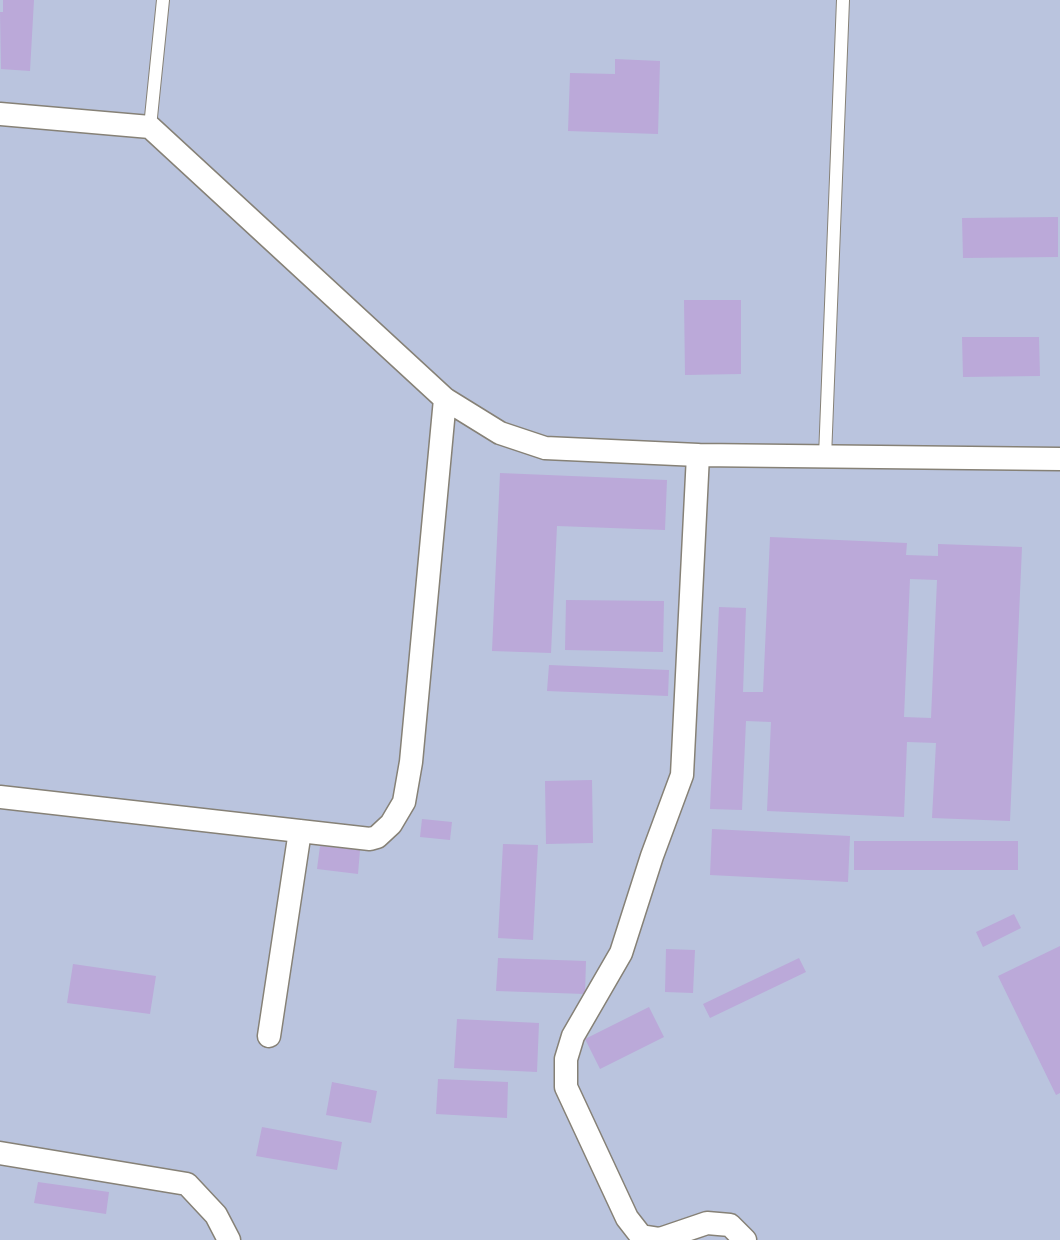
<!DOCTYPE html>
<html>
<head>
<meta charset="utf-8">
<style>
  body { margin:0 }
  canvas { display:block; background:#f1e6d0 }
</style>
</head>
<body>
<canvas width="1060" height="1240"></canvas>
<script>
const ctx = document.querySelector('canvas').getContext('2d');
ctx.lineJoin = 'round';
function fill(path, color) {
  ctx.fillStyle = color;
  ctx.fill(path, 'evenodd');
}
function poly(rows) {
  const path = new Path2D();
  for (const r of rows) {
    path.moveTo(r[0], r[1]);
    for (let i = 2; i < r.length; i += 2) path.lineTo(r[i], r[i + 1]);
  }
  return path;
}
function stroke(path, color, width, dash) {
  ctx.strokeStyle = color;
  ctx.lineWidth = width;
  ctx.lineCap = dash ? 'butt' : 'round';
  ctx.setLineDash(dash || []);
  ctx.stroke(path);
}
fill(poly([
  [0,0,1060,0,1060,1240,0,1240]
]), '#bac4de');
fill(poly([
  [3,0,34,0,30,71,1,69,0,12,3,12],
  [615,59,660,61,658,134,568,131,570,73,615,74],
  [1058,217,1058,257,963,258,962,218],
  [684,300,741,300,741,374,685,375],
  [962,337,1039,337,1040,376,963,377],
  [500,473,667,480,665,530,557,526,551,653,492,651],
  [770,537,907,543,906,555,938,556,938,544,1022,547,1010,821,932,818,936,743,907,742,904,817,767,811,771,722,746,721,742,810,710,809,719,607,746,608,743,692,763,692],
  [910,579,937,580,931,718,904,717],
  [566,600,664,601,663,652,565,650],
  [549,665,669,670,668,696,547,691],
  [592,780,593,843,546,844,545,781],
  [422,819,452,822,450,840,420,837],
  [712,829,850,836,848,882,710,875],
  [854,841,1018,841,1018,870,854,870],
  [503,844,538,845,533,940,498,938],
  [320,846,360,850,358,874,317,869],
  [1014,914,1021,928,983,947,976,932],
  [1060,946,1060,1093,1056,1095,998,976],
  [666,949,695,950,693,993,665,992],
  [498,958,586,961,585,994,496,991],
  [799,958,806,972,710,1018,703,1004],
  [73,964,156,976,150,1014,67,1003],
  [649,1007,664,1037,600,1069,585,1039],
  [457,1019,539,1023,537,1072,454,1068],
  [438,1079,508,1082,507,1118,436,1114],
  [332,1082,377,1091,371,1123,326,1115],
  [262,1127,342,1142,337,1170,256,1156],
  [38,1182,109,1192,106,1214,34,1203]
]), '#bba9d9');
const service = poly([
  [150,127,163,0],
  [825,457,843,0]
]);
const minor = poly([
  [0,114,150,127,445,399,500,433,545,448,698,455,1060,459],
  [698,455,682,775,652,856,621,953,573,1036,566,1059,566,1087,627,1218,641,1236,660,1239,707,1223,730,1225,745,1240],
  [0,797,370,839,377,837,391,824,404,802,411,762,445,399],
  [269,1036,300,831],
  [0,1153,187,1184,216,1215,229,1240]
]);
stroke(service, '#868176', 14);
stroke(minor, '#868176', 25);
stroke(service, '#fff', 12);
stroke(minor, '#fff', 22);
</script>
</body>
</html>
